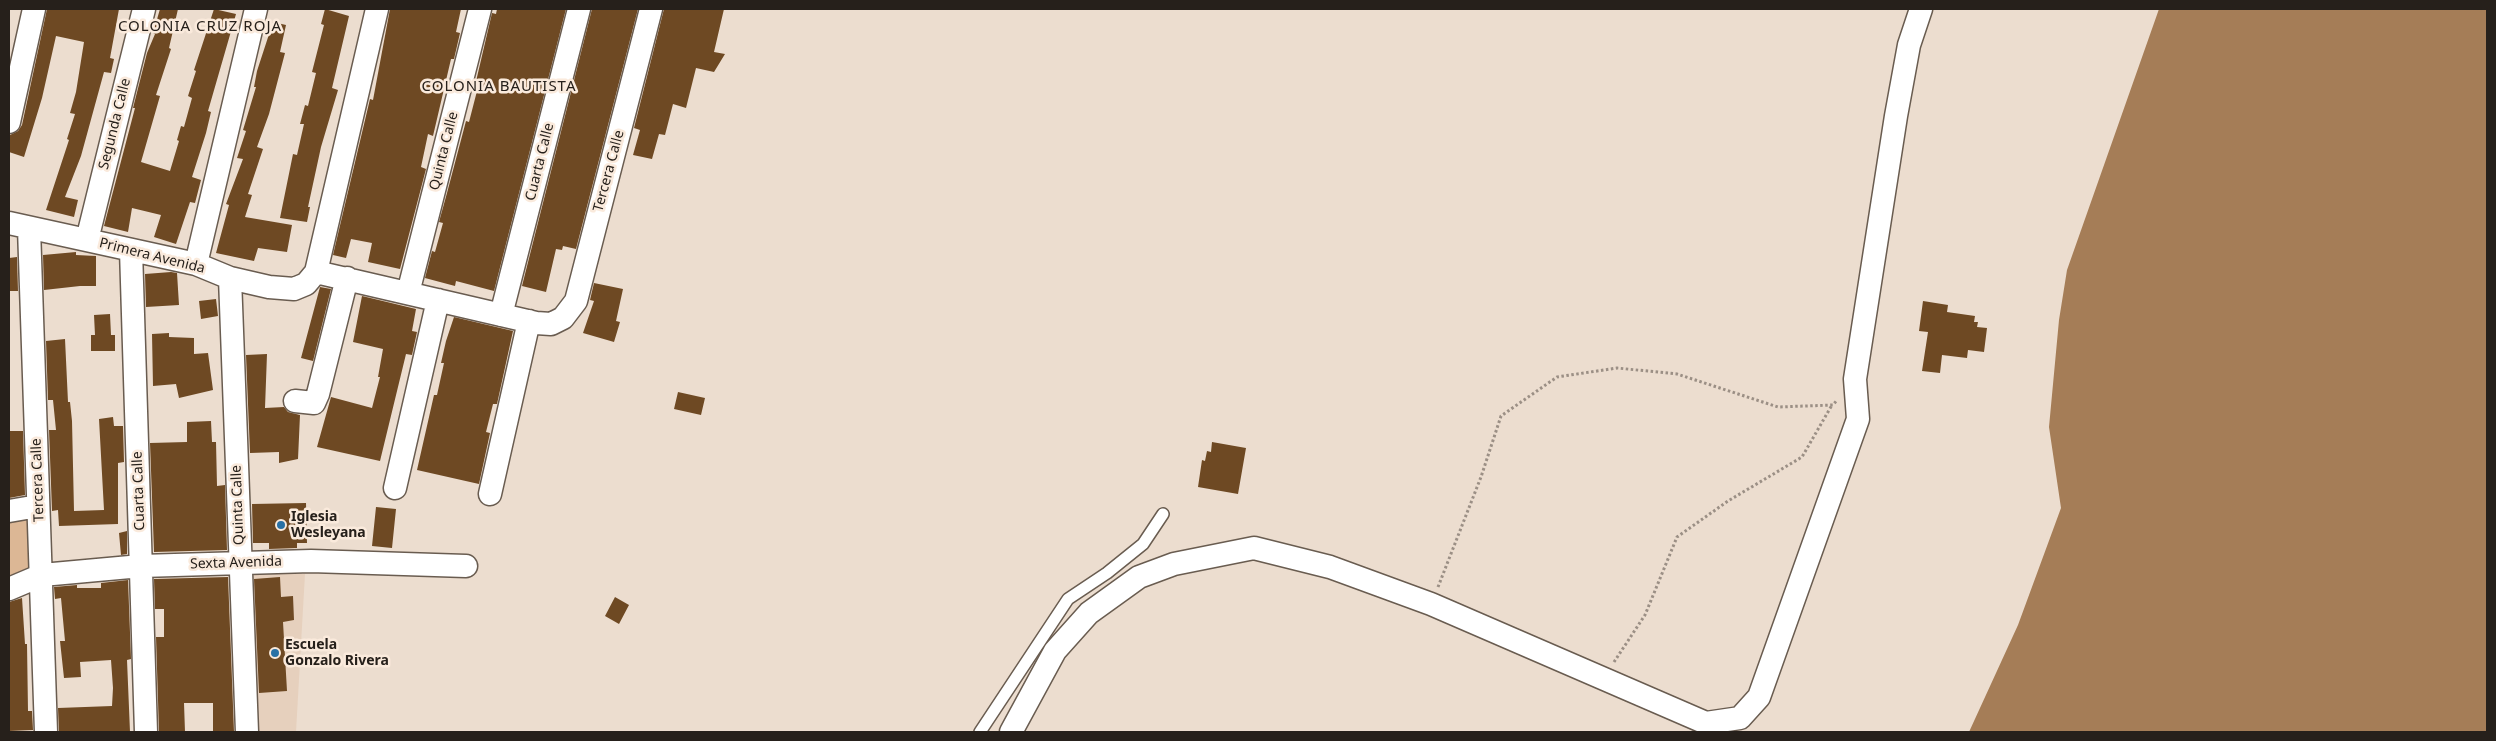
<!DOCTYPE html>
<html>
<head>
<meta charset="utf-8">
<style>
  body { margin:0 }
  #map { position:relative; width:2496px; height:741px; overflow:hidden; background:#ecddcf; font-family:"Noto Sans",sans-serif }
  canvas { display:block }
  .frame { position:absolute; inset:0; border:10px solid #26201b; pointer-events:none }
</style>
</head>
<body>
<div id="map">
<canvas width="2496" height="741"></canvas>
<div class="frame"></div>
</div>
<script>
const ctx = document.querySelector('canvas').getContext('2d');
ctx.lineJoin = 'round';
function fill(path, color) {
  ctx.fillStyle = color;
  ctx.fill(path, 'evenodd');
}
function poly(rows) {
  const path = new Path2D();
  for (const r of rows) {
    path.moveTo(r[0], r[1]);
    for (let i = 2; i < r.length; i += 2) path.lineTo(r[i], r[i + 1]);
  }
  return path;
}
function stroke(path, color, width, dash) {
  ctx.strokeStyle = color;
  ctx.lineWidth = width;
  ctx.lineCap = dash ? 'butt' : 'round';
  ctx.setLineDash(dash || []);
  ctx.stroke(path);
}
function drawText(font, color, halo, rows, align = 'center') {
  ctx.font = font + ' "Noto Sans",sans-serif';
  ctx.lineWidth = 5;
  ctx.setLineDash([]);
  ctx.textBaseline = 'middle';
  ctx.strokeStyle = halo;
  ctx.fillStyle = color;
  for (const [text, x, y, turn = 0] of rows) {
    ctx.save();
    ctx.translate(x, y);
    ctx.rotate((+turn || 0) * Math.PI / 180);
    ctx.textAlign = isNaN(turn) ? turn : align;
    if (halo) ctx.strokeText(text, 0, 0);
    ctx.fillText(text, 0, 0);
    ctx.restore();
  }
}
fill(poly([
  [246,573,305,574,296,732,255,732]
]), '#e6d0bd');
fill(poly([
  [28,514,31,566,9,579,9,516]
]), '#dcb795');
fill(poly([
  [2159,9,2487,9,2487,732,1969,732,2018,625,2061,508,2049,427,2059,320,2067,270]
]), '#a57d57');
fill(poly([
  [47,9,119,9,110,58,114,59,111,73,104,72,81,156,65,197,78,200,74,217,46,210,69,140,67,139,75,114,70,113,76,92,84,42,56,36,42,98,24,157,9,152,10,135,18,131,22,125],
  [160,9,178,9,169,48,171,49,156,95,160,96,141,162,170,171,179,141,177,140,181,126,184,127,192,98,188,96,196,71,194,70,214,9,236,14,208,111,211,112,206,133,192,177,201,180,195,203,190,202,176,244,154,237,161,215,132,208,128,232,104,226,135,108,133,108,147,53,155,34,153,33],
  [325,9,349,16,332,88,338,90,321,147,308,207,310,207,307,222,280,218,293,154,297,155,304,124,300,124,305,105,308,106,316,73,312,72,324,25,321,24],
  [390,9,461,9,456,32,460,33,454,59,451,59,433,136,428,134,421,167,426,169,400,269,368,262,372,243,351,239,346,258,333,255,370,99,373,100],
  [497,9,566,9,494,291,456,281,455,286,425,278,432,251,435,252,443,223,439,222,447,193,466,121,469,122,477,91,474,90,492,13,496,14],
  [592,9,638,9,576,249,563,246,562,250,556,249,546,292,522,286],
  [664,9,724,9,714,52,725,54,714,72,696,68,686,108,673,104,665,135,659,134,652,159,633,155,640,130,634,128],
  [273,22,286,25,280,52,285,53,269,114,257,147,263,149,248,194,252,195,245,217,292,225,287,252,258,248,254,261,216,253,229,205,226,204,243,159,237,158,246,131,243,130,256,87,254,87,257,71],
  [76,252,76,255,96,256,96,286,80,286,44,290,43,255],
  [17,257,18,291,9,291,9,258],
  [171,272,177,273,179,305,146,307,145,274],
  [594,283,623,289,616,321,620,322,614,342,583,333,594,301,590,300],
  [320,287,331,289,313,361,301,358],
  [362,296,416,309,412,331,417,332,412,355,406,354,380,461,317,447,331,397,372,408,380,377,378,377,383,349,353,342],
  [216,299,218,316,201,319,199,301],
  [1923,301,1948,305,1947,312,1975,316,1974,322,1978,322,1977,327,1987,328,1984,352,1968,350,1967,358,1942,355,1940,373,1922,371,1928,332,1919,331],
  [110,314,111,335,115,335,115,351,91,351,91,335,95,335,94,315],
  [454,317,513,331,497,404,493,404,486,432,490,433,479,484,417,470,434,395,437,395,444,363,441,363,446,341],
  [169,333,169,337,194,338,194,354,208,353,213,390,179,398,176,384,153,386,152,334],
  [65,339,68,402,70,402,72,421,74,511,104,510,99,419,113,417,114,426,123,426,124,462,118,463,118,524,59,526,58,510,52,511,49,430,56,430,53,400,48,400,46,341],
  [267,354,265,408,284,407,288,412,300,415,298,459,279,463,279,452,250,453,246,355],
  [678,392,705,398,701,415,674,409],
  [211,421,212,442,216,442,217,486,225,485,227,550,154,552,150,443,187,442,187,422],
  [9,431,23,431,25,495,9,498],
  [1212,442,1246,448,1238,494,1198,487,1202,460,1205,461,1207,451,1211,452],
  [306,503,307,543,297,543,297,548,269,549,269,543,253,543,252,504],
  [376,507,396,509,392,548,372,546],
  [127,531,127,554,121,555,119,533],
  [228,577,234,732,213,732,213,703,184,703,185,732,159,732,156,637,164,637,164,609,155,609,154,579],
  [280,577,281,597,293,596,294,620,283,622,287,691,259,693,254,579],
  [128,580,131,659,127,660,130,732,59,732,58,708,112,706,113,688,111,660,80,662,81,677,64,678,60,641,65,641,61,598,55,599,54,587,77,585,77,588,101,588,101,583],
  [615,597,629,605,619,624,605,616],
  [22,598,25,644,27,644,28,711,32,711,33,730,9,731,9,602]
]), '#6e4923');
const service = poly([
  [980,732,1068,599,1107,573,1143,544,1163,514]
]);
const minor = poly([
  [9,122,34,9],
  [9,223,196,264,230,278,269,287,294,289,306,284,316,272,377,9],
  [29,228,46,732],
  [87,240,144,9],
  [131,250,146,732],
  [196,264,256,9],
  [316,272,536,323,551,324,563,318,576,301,651,9],
  [230,278,247,732],
  [408,293,480,9],
  [501,315,579,9],
  [295,401,314,403,318,394,347,278],
  [395,488,438,300],
  [490,494,529,321],
  [9,511,38,506],
  [9,589,42,575,141,566,311,561,466,566],
  [1011,732,1055,651,1089,613,1139,577,1174,564,1254,548,1330,567,1431,604,1706,723,1740,718,1759,697,1858,419,1855,379,1896,116,1909,45,1921,9]
]);
stroke(service, '#695c50', 14);
stroke(minor, '#695c50', 25);
stroke(poly([
  [1438,587,1481,477,1501,416,1557,377,1617,368,1677,374,1778,407,1833,405,1837,400],
  [1614,662,1645,615,1677,537,1728,501,1802,457,1832,405]
]), '#9b8f85', 3, [2.5, 2.5]);
stroke(service, '#fff', 11);
stroke(minor, '#fff', 22);
for (const [x, y, r, color] of [
  [281,525,5,"#2971a5"],
  [275,653,5,"#2971a5"]
]) {
  const dot = new Path2D();
  dot.arc(x, y, r, 0, 2 * Math.PI);
  ctx.fillStyle = color;
  ctx.fill(dot);
  stroke(dot, '#faeadc', 2);
}
drawText('14px', '#26201b', '#faeadc', [
  ["Segunda Calle",115,124,-76],
  ["Quinta Calle",444,151,-76],
  ["Cuarta Calle",540,162,-76],
  ["Tercera Calle",609,171,-75],
  ["Primera Avenida",152,256,14],
  ["Tercera Calle",38,480,-92],
  ["Cuarta Calle",139,491,-92],
  ["Quinta Calle",238,505,-92],
  ["Sexta Avenida",236,563,-2]
]);
drawText('bold 14px', '#26201b', '#faeadc', [
  ["Iglesia",291,517],
  ["Wesleyana",291,533],
  ["Escuela",285,645],
  ["Gonzalo Rivera",285,661]
], 'left');
ctx.letterSpacing = '1px';
drawText('15px', '#26201b', '#faeadc', [
  ["COLONIA CRUZ ROJA",200,27],
  ["COLONIA BAUTISTA",499,87]
]);
ctx.letterSpacing = '0px';
</script>
</body>
</html>
